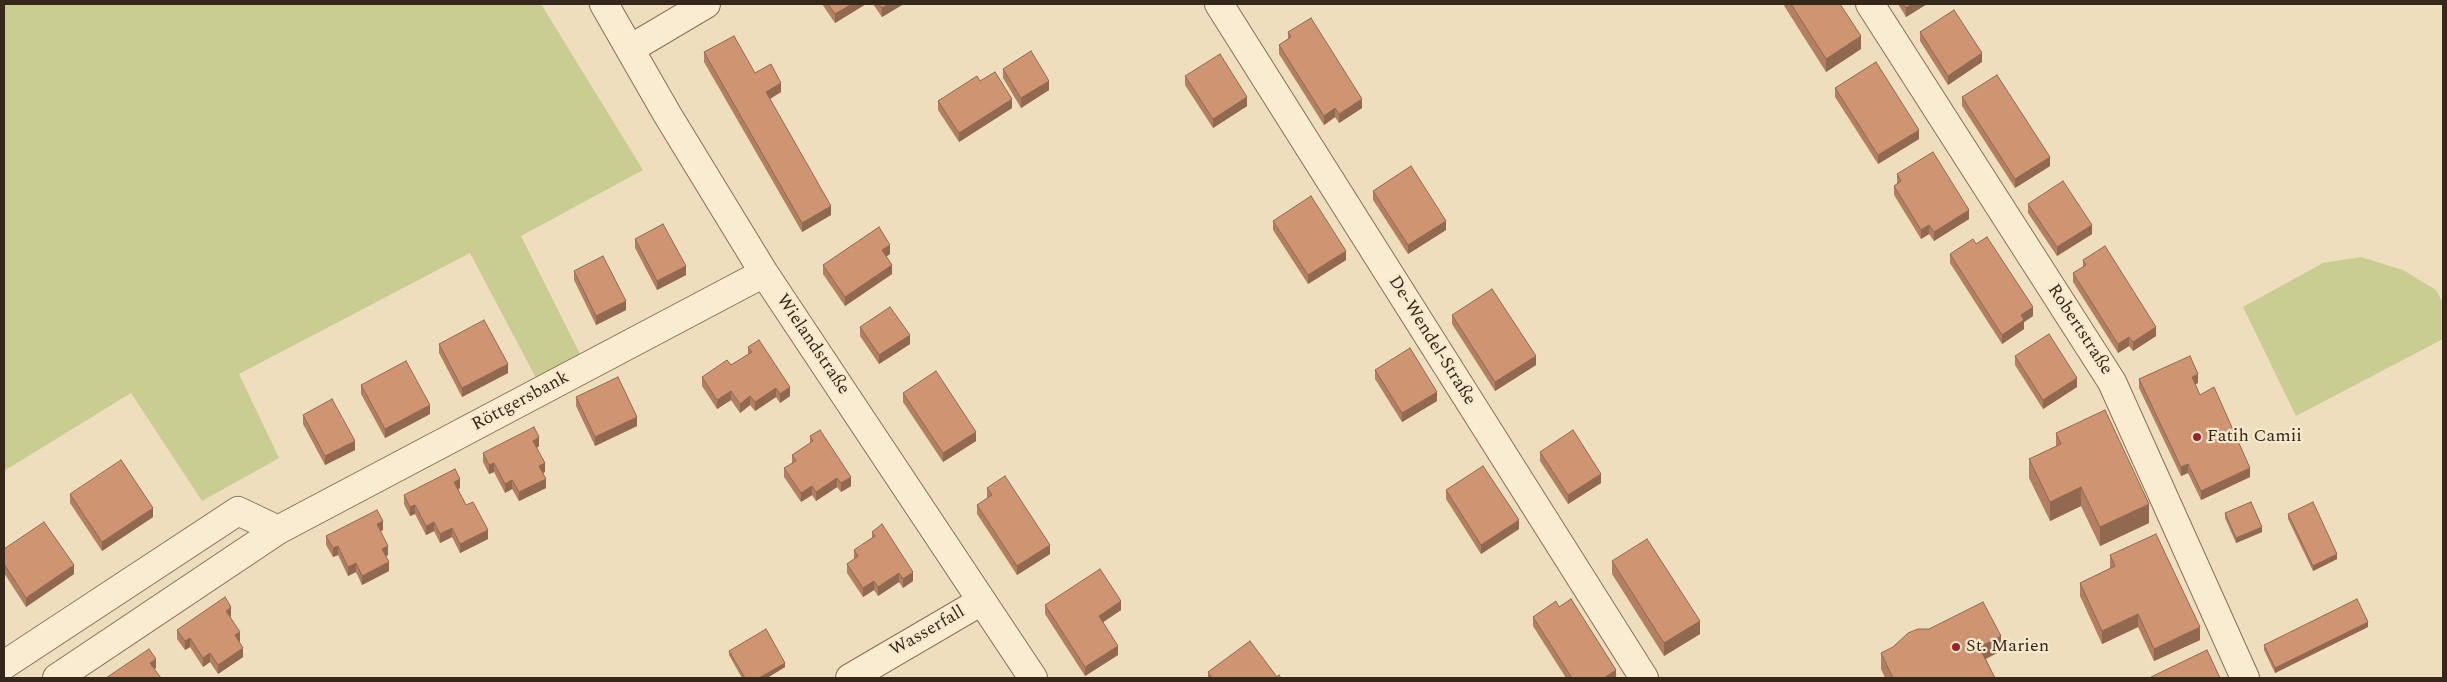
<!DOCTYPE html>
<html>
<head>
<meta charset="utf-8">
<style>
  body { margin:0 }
  #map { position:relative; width:2447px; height:682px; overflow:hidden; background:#efdebd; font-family:Spectral,serif }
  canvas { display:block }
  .frame { position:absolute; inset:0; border:5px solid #36271b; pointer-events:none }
</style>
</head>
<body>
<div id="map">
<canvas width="2447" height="682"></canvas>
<div class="frame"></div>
</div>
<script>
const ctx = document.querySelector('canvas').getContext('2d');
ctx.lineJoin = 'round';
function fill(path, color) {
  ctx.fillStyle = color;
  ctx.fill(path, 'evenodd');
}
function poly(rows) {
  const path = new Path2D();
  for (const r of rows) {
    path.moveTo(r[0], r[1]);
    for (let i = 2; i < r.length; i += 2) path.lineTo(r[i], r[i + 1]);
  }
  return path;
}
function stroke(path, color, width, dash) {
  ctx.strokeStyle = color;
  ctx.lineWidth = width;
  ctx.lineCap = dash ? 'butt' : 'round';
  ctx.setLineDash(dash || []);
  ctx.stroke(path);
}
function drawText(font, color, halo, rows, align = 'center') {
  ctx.font = font + ' Spectral,serif';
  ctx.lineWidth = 4.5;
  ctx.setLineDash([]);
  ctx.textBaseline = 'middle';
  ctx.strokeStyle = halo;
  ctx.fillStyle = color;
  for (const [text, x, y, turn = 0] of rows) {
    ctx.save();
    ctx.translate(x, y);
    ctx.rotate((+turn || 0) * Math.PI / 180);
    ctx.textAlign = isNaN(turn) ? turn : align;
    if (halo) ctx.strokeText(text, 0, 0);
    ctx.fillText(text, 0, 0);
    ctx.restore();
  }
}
fill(poly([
  [4,4,541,4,643,170,521,236,580,354,536,378,470,253,239,374,279,458,202,501,131,393,4,471],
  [2361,257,2403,270,2436,290,2443,303,2443,339,2296,416,2243,307,2323,263]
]), '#c9cd91');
const minor = poly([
  [604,4,667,114,764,273,1033,678],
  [1219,4,1644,678],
  [1870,4,2112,382,2245,678],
  [630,49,706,4],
  [4,665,238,511,278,530],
  [57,678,278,530,764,273],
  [850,678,980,602]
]);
stroke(minor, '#886e56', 30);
stroke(minor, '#faecd1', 28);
fill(poly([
  [822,4,866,4,835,23],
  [873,4,902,4,902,5,882,17],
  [1783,4,1840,4,1861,49,1826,72],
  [1898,4,1927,4,1906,17],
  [1288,32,1362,108,1339,123,1335,117,1324,125,1279,54,1279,45,1288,39],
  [1920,32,1982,62,1948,85,1920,41],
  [704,52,755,73,781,92,770,99,831,215,802,232,704,62],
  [1003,69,1049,90,1021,108,1003,78],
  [1185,76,1247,106,1213,128,1185,85],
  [980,81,1012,108,959,142,938,110,938,101],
  [1835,88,1919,139,1878,164,1835,97],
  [1962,97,2050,166,2015,188,1962,106],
  [1897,174,1969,219,1934,241,1929,234,1921,239,1894,195,1894,186,1897,184],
  [1373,191,1446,230,1408,254,1373,200],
  [2028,204,2092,234,2057,256,2028,213],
  [1273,221,1346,260,1308,284,1273,230],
  [635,239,686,275,657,290,635,248],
  [1976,244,2033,316,2024,322,2024,329,2002,344,1950,263,1950,254],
  [890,254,886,257,892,274,845,306,823,274,823,265],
  [2083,260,2156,336,2133,351,2129,346,2118,353,2073,282,2073,273,2083,267],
  [574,271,626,310,596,325,574,280],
  [1452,315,1536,365,1495,391,1452,324],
  [860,327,910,344,879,364,860,336],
  [439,344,508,373,462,397,439,353],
  [748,347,790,396,780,403,776,397,755,411,750,405,740,413,731,400,717,409,702,386,702,377,731,365,748,354],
  [2015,356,2077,387,2043,409,2015,365],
  [1375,370,1437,401,1402,422,1375,379],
  [2139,379,2198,383,2195,384,2200,395,2250,477,2201,500,2188,473,2181,476,2139,388],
  [361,385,430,414,385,438,361,394],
  [903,393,976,441,943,462,903,402],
  [576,397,637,426,595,446,576,406],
  [303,415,355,450,325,465,303,424],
  [2056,433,2149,523,2100,546,2081,506,2050,521,2029,478,2029,459,2056,447],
  [810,436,851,486,841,492,837,487,816,501,812,495,801,502,784,477,784,468,792,464,792,455,810,443],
  [539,446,537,448,545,472,543,473,546,488,519,501,512,489,505,493,494,472,489,474,483,462,483,453],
  [1540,452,1601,483,1568,504,1540,461],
  [460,488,458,490,466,505,488,539,460,553,452,537,440,543,434,531,426,535,415,514,410,516,404,504,404,495],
  [987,488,1050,554,1017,575,977,514,977,505,987,498],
  [1446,490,1519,529,1481,554,1446,499],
  [70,494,153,517,102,551,70,503],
  [2225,513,2262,532,2236,543,2225,518],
  [2288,514,2337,559,2313,571,2288,519],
  [383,530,380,531,388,555,386,556,389,571,362,585,356,572,348,576,338,555,333,557,326,545,326,536],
  [872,532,913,581,903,588,899,582,878,596,874,590,863,597,847,573,847,564,854,559,854,550,872,538],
  [4,549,74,574,26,607,4,573],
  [2110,555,2200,640,2154,661,2138,627,2102,644,2080,596,2080,583,2110,569],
  [1612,561,1700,634,1664,656,1612,574],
  [1045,605,1121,610,1103,622,1118,655,1085,676,1045,614],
  [231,616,230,617,240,641,239,642,243,657,218,674,210,662,203,667,190,647,185,650,177,639,177,630],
  [1533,617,1616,678,1566,678,1533,626],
  [2368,627,2275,673,2264,650,2264,645],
  [729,651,785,667,767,678,742,678,729,655],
  [2001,651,1986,659,1995,678,1885,678,1881,669,1881,653],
  [1208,672,1277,677,1281,678,1208,678]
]), '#b27f62');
fill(poly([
  [852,4,866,4,835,23,835,14],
  [889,4,902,4,902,5,882,17,882,8],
  [1912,4,1927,4,1906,17,1906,8],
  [1861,36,1861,49,1826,72,1826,59],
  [1982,53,1982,62,1948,85,1948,76],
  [1049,81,1049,90,1021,108,1021,98],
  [781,83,781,92,766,101,766,92],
  [1247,97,1247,106,1213,128,1213,119],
  [1012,99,1012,108,959,142,959,133],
  [1362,99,1362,108,1339,123,1339,114],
  [1335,108,1335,117,1324,125,1324,116],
  [1919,130,1919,139,1878,164,1878,155],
  [2050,157,2050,166,2015,188,2015,179],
  [831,206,831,215,802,232,802,223],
  [1969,210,1969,219,1934,241,1934,232],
  [1446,221,1446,230,1408,254,1408,245],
  [1929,225,1929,234,1921,239,1921,230],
  [2092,225,2092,234,2057,256,2057,247],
  [890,245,890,254,882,259,882,250],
  [1346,251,1346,260,1308,284,1308,275],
  [892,265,892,274,845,306,845,297],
  [686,266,686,275,657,290,657,281],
  [626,301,626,310,596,325,596,316],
  [2033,307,2033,316,2024,322,2024,329,2002,344,2002,335,2021,315],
  [2156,327,2156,336,2133,351,2133,342],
  [910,335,910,344,879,364,879,355],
  [2129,337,2129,346,2118,353,2118,344],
  [1536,356,1536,365,1495,391,1495,382],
  [508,364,508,373,462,397,462,388],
  [2198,374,2198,383,2192,386,2192,377],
  [2077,378,2077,387,2043,409,2043,400],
  [790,387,790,396,780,403,780,394],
  [776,388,776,397,755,411,755,402],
  [731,391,731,400,717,409,717,400],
  [1437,392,1437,401,1402,422,1402,413],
  [750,396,750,405,740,413,740,404],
  [430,405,430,414,385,438,385,429],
  [637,417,637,426,595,446,595,437],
  [976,432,976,441,943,462,943,453],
  [539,437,539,446,533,450,533,441],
  [355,441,355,450,325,465,325,456],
  [494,463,494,472,489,474,489,465],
  [545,463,545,472,539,475,539,466],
  [2188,464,2188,473,2181,476,2181,467],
  [2250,468,2250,477,2201,500,2201,491],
  [1601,474,1601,483,1568,504,1568,495],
  [851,477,851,486,841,492,841,483],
  [837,478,837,487,816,501,816,492],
  [460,479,460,488,454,491,454,482],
  [546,479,546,488,519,501,519,492],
  [512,480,512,489,505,493,505,484],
  [812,486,812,495,801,502,801,493],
  [2081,487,2081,506,2050,521,2050,502],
  [2149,504,2149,523,2100,546,2100,527],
  [415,505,415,514,410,516,410,507],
  [153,508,153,517,102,551,102,542],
  [1519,520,1519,529,1481,554,1481,545],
  [383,521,383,530,377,533,377,524],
  [434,522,434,531,426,535,426,526],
  [2262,527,2262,532,2236,543,2236,538],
  [452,528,452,537,440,543,440,534],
  [488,530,488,539,460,553,460,544],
  [1050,545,1050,554,1017,575,1017,566],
  [338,546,338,555,333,557,333,548],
  [388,546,388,555,382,558,382,549],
  [2337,554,2337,559,2313,571,2313,566],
  [389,562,389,571,362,585,362,576],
  [356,563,356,572,348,576,348,567],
  [74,565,74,574,26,607,26,598],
  [913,572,913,581,903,588,903,579],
  [899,573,899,582,878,596,878,587],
  [874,581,874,590,863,597,863,588],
  [1121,601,1121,610,1099,625,1099,616],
  [231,607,231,616,226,620,226,611],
  [2138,614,2138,627,2102,644,2102,631],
  [1700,621,1700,634,1664,656,1664,643],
  [2368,622,2368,627,2275,673,2275,668],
  [2200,627,2200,640,2154,661,2154,649],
  [240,632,240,641,235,644,235,635],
  [2001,636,2001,651,1979,662,1979,647],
  [190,638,190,647,185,650,185,641],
  [1118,646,1118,655,1085,676,1085,667],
  [243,648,243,657,218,674,218,665],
  [210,653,210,662,203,667,203,658],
  [156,659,156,668,150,672,150,663],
  [785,663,785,667,767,678,759,678],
  [1616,670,1616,678,1604,678]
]), '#916850');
const building = poly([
  [828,4,852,4,835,14,828,4],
  [879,4,889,4,882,8,879,4],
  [1791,4,1840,4,1861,36,1826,59,1791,4],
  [1903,4,1912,4,1906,8,1903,4],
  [1954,10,1982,53,1948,76,1920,32,1954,10],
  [1311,18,1362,99,1339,114,1335,108,1324,116,1279,45,1291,37,1288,32,1311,18],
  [734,36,755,73,771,64,781,83,766,92,831,206,802,223,704,52,734,36],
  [1031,51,1049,81,1021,98,1003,69,1031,51],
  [1220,54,1247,97,1213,119,1185,76,1220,54],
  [1876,62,1919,130,1878,155,1835,88,1876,62],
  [995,72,1012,99,959,133,938,101,977,76,980,81,995,72],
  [1997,75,2050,157,2015,179,1962,97,1997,75],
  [1933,152,1969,210,1934,232,1929,225,1921,230,1894,186,1901,181,1897,174,1933,152],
  [1411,166,1446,221,1408,245,1373,191,1411,166],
  [2063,181,2092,225,2057,247,2028,204,2063,181],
  [1311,196,1346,251,1308,275,1273,221,1311,196],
  [663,224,686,266,657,281,635,239,663,224],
  [879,227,890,245,882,250,892,265,845,297,823,265,879,227],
  [1987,237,2033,307,2021,315,2024,320,2002,335,1950,254,1973,239,1976,244,1987,237],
  [2105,246,2156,327,2133,342,2129,337,2118,344,2073,273,2086,265,2083,260,2105,246],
  [603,256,626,301,596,316,574,271,603,256],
  [1492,289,1536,356,1495,382,1452,315,1492,289],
  [890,307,910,335,879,355,860,327,890,307],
  [484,320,508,364,462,388,439,344,484,320],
  [2049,334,2077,378,2043,400,2015,356,2049,334],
  [759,340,790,387,780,394,776,388,755,402,750,396,740,404,731,391,717,400,702,377,727,360,731,365,752,352,748,347,759,340],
  [1410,348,1437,392,1402,413,1375,370,1410,348],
  [2190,356,2198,374,2192,377,2200,395,2214,387,2250,468,2201,491,2188,464,2181,467,2139,379,2190,356],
  [406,361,430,405,385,429,361,385,406,361],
  [936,371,976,432,943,453,903,393,936,371],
  [618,377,637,417,595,437,576,397,618,377],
  [332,399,355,441,325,456,303,415,332,399],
  [2105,410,2149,504,2100,527,2081,487,2050,502,2029,459,2061,444,2056,433,2105,410],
  [534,427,539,437,533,441,545,463,539,466,546,479,519,492,512,480,505,484,494,463,489,465,483,453,534,427],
  [820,430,851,477,841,483,837,478,816,492,812,486,801,493,784,468,796,461,792,455,813,441,810,436,820,430],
  [1573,430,1601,474,1568,495,1540,452,1573,430],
  [121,460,153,508,102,542,70,494,121,460],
  [1483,466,1519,520,1481,545,1446,490,1483,466],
  [455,469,460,479,454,482,466,505,473,502,488,530,460,544,452,528,440,534,434,522,426,526,415,505,410,507,404,495,455,469],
  [1005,476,1050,545,1017,566,977,505,992,495,987,488,1005,476],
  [2251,502,2262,527,2236,538,2225,513,2251,502],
  [2313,502,2337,554,2313,566,2288,514,2313,502],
  [377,510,383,521,377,524,388,546,382,549,389,562,362,576,356,563,348,567,338,546,333,548,326,536,377,510],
  [44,522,74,565,26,598,4,564,4,549,44,522],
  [882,524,913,572,903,579,899,573,878,587,874,581,863,588,847,564,858,556,854,550,875,536,872,532,882,524],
  [2156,534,2200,627,2154,649,2138,614,2102,631,2080,583,2115,566,2110,555,2156,534],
  [1647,539,1700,621,1664,643,1612,561,1647,539],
  [1100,569,1121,601,1099,616,1118,646,1085,667,1045,605,1100,569],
  [225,597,231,607,226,611,240,632,235,635,243,648,218,665,210,653,203,658,190,638,185,641,177,630,225,597],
  [1571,599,1616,670,1604,678,1572,678,1533,617,1556,601,1559,607,1571,599],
  [2357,599,2368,622,2275,668,2264,645,2357,599],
  [1983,602,2001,636,1979,647,1995,678,1893,678,1881,653,1893,647,1908,633,1918,629,1929,629,1983,602],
  [766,629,785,663,759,678,745,678,729,651,766,629],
  [1250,641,1277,677,1275,678,1212,678,1208,672,1250,641],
  [149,649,156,659,150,663,161,678,106,678,149,649],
  [2207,650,2220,678,2152,678,2151,677,2207,650],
  [1279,675,1281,678,1275,678,1279,675]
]);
fill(building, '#cf9472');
stroke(building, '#916850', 1);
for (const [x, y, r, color] of [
  [2197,437,5,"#99242b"],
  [1956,647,5,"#99242b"]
]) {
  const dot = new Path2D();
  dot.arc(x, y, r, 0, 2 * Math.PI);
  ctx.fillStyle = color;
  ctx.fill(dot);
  stroke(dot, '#f6e8cd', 2);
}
drawText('18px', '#36271b', '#f6e8cd', [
  ["Robertstraße",2079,330,57],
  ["De-Wendel-Straße",1431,341,58],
  ["Wielandstraße",812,345,56],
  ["Röttgersbank",521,402,-28],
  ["Wasserfall",928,632,-30]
]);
drawText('18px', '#36271b', '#f6e8cd', [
  ["Fatih Camii",2207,437],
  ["St. Marien",1966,647]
], 'left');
</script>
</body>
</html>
